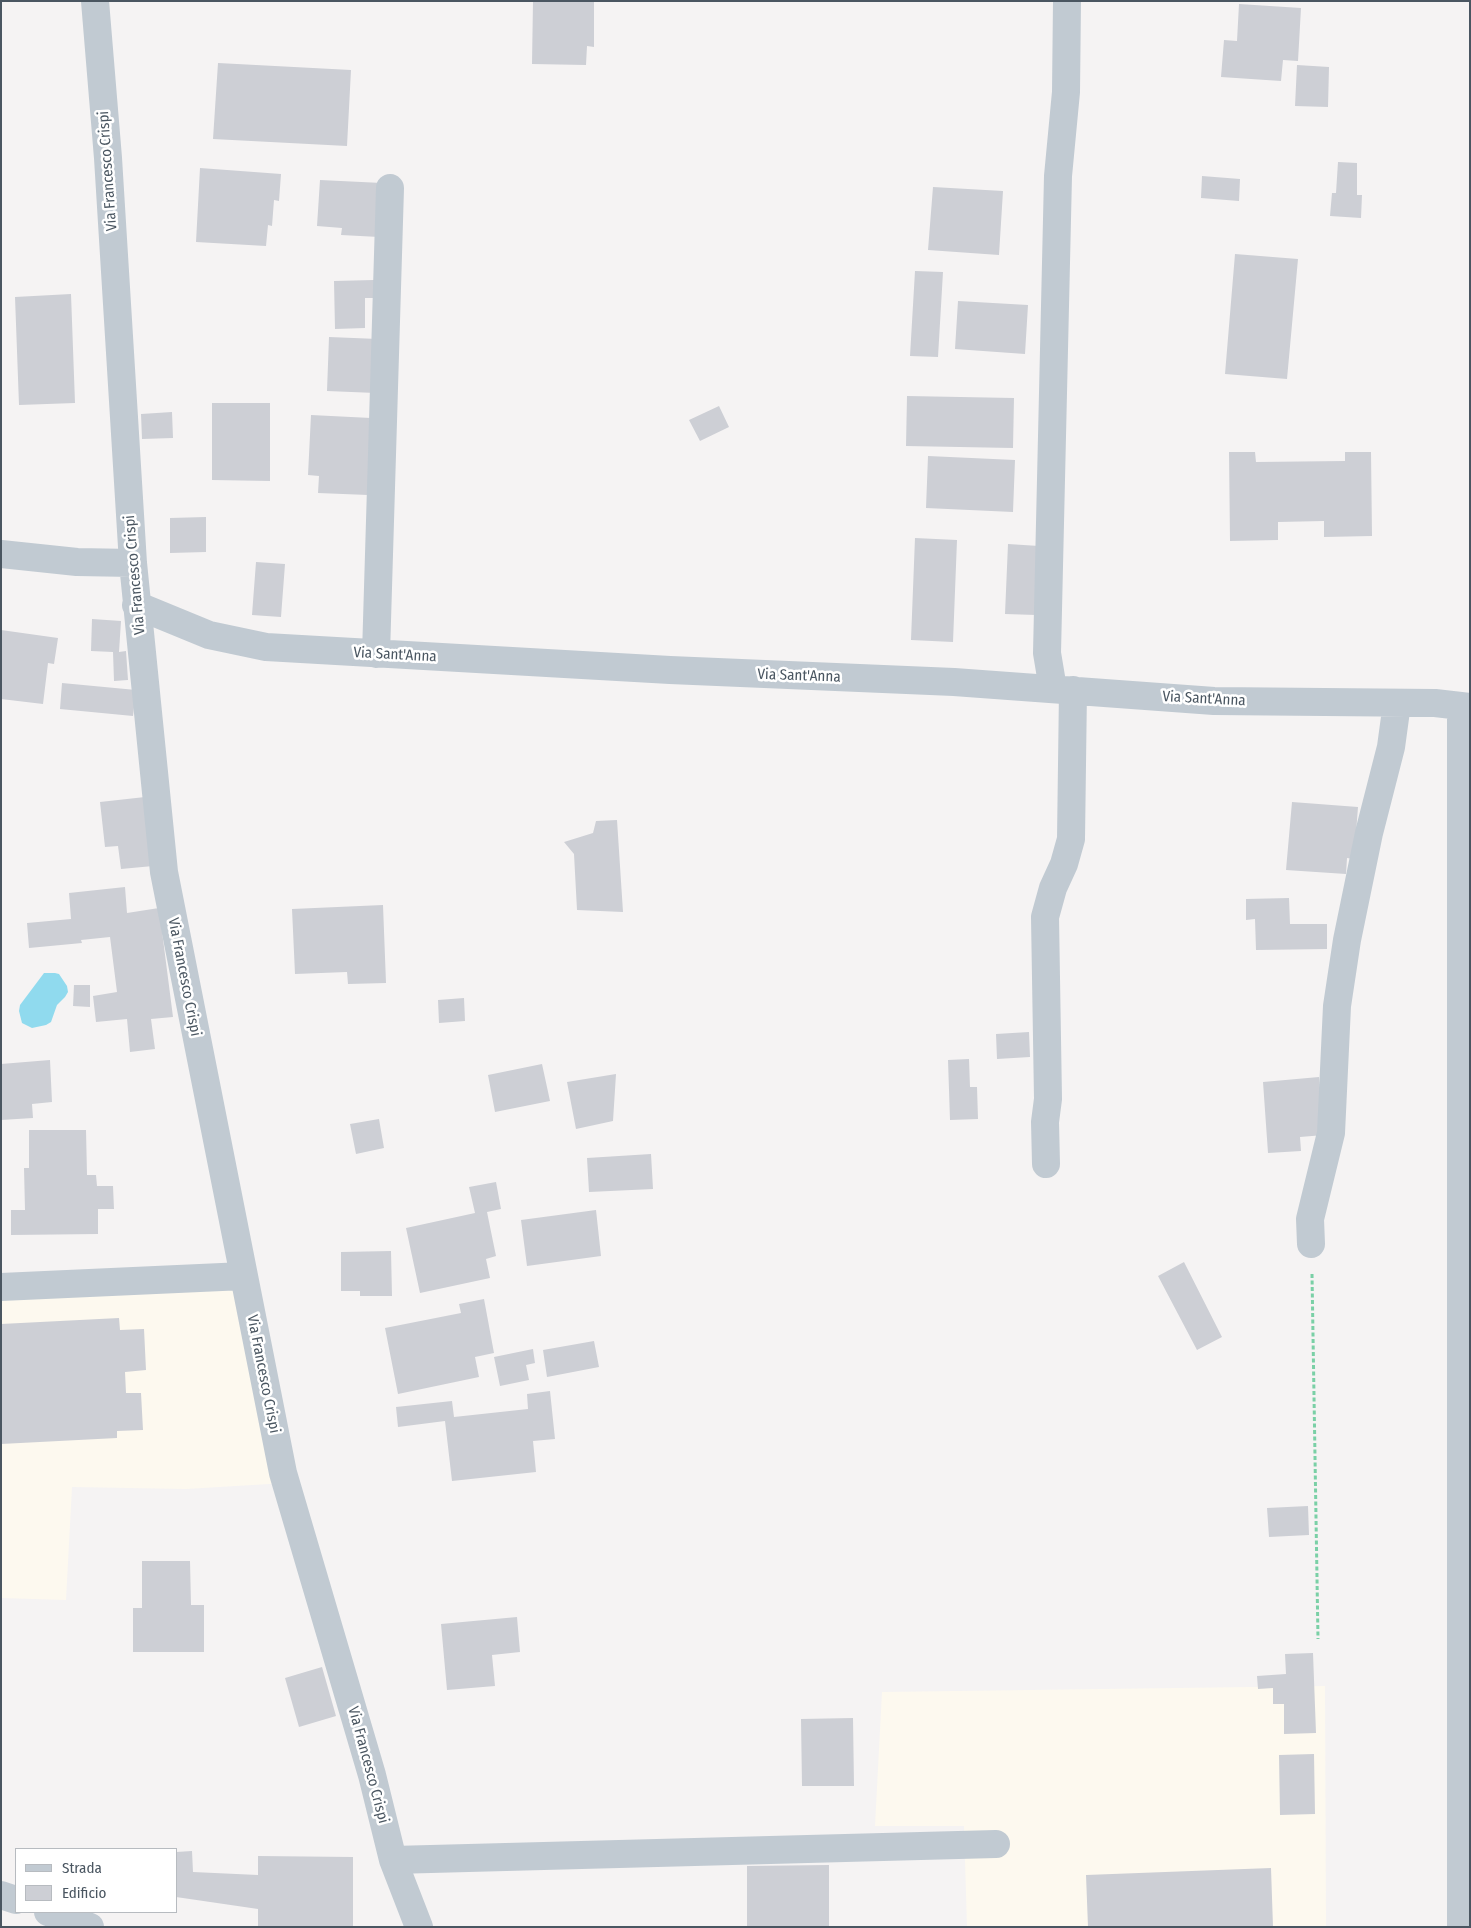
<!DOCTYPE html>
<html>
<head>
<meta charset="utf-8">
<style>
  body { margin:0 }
  #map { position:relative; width:1471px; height:1928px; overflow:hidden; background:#f5f3f3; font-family:"Fira Sans Condensed",sans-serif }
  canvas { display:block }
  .frame { position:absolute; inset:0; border:2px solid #4a5661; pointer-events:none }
  .legend { position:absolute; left:15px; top:1848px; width:162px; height:65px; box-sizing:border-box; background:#fff; border:1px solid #b7bbc0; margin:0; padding:6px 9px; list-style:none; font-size:15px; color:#4a5661 }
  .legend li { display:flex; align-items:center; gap:10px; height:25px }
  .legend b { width:25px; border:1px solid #b7bbc0 }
</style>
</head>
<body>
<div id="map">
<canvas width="1471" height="1928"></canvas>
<div class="frame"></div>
<ul class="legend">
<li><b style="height:6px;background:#c1cad2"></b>Strada</li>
<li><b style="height:14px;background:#cdcfd5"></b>Edificio</li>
</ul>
</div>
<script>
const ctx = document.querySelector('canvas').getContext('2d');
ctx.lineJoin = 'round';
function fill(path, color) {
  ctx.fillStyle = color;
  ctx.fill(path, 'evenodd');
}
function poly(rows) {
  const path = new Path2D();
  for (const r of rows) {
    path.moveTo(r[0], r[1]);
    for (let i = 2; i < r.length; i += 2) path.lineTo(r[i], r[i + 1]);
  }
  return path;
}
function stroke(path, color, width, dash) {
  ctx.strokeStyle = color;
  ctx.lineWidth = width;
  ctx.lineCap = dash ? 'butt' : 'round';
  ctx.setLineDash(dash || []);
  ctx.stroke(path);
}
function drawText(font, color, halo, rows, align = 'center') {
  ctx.font = font + ' "Fira Sans Condensed",sans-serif';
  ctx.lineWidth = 5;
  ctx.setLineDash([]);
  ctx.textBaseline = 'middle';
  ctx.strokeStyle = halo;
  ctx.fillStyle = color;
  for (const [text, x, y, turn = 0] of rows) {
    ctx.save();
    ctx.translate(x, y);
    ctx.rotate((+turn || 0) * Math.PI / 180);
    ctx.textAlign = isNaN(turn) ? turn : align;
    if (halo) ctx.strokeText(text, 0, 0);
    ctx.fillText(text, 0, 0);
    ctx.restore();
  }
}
fill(poly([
  [244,1276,286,1483,186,1489,72,1487,66,1600,1,1598,1,1286],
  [1325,1686,1326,1927,967,1927,964,1826,875,1826,882,1692]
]), '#fdf9ef');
fill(poly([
  [44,973,55,973,59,974,67,986,68,992,65,997,57,1005,51,1022,46,1025,32,1028,22,1023,19,1011,20,1005]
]), '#90daee');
fill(poly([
  [533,1,594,1,594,47,587,46,586,65,532,64],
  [1239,4,1301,8,1298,61,1283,60,1281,81,1221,77,1224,40,1237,41],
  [218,63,351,70,347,146,213,139],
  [1297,65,1329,67,1328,107,1295,106],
  [1338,162,1357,163,1357,195,1362,195,1361,218,1330,216,1332,193,1336,193],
  [200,168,281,174,279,201,274,200,272,226,268,225,266,246,196,242],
  [1202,176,1240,179,1239,201,1201,198],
  [320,180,382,183,379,237,341,235,342,228,317,226],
  [933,187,1003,191,999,255,928,250],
  [1235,254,1298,259,1287,379,1225,374],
  [915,271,943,272,938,357,910,356],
  [374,280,375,298,365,298,365,328,335,329,334,281],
  [71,294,75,403,19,405,15,297],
  [958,301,1028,305,1025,354,955,349],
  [329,337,378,339,376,393,327,391],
  [907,396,1014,398,1013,448,906,446],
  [212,403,270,403,270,481,212,480],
  [719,406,729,427,700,441,689,420],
  [172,412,173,438,142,439,141,414],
  [311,415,371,418,368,495,318,493,319,476,308,475],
  [1229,452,1255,452,1256,462,1345,461,1345,452,1371,452,1372,536,1324,537,1324,521,1278,522,1278,540,1230,541],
  [928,456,1015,460,1013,512,926,508],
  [206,517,206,552,170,553,170,518],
  [915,538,957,540,953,642,911,640],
  [1008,544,1039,546,1036,615,1005,614],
  [256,562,285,564,281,617,252,615],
  [92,619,121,621,119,652,126,651,128,680,114,681,113,652,91,651],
  [1,630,58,638,54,664,48,663,43,704,1,699],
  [62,683,136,690,133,716,60,709],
  [145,797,153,866,121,869,118,846,105,847,100,802],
  [1292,802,1358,807,1354,859,1347,858,1346,874,1286,870],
  [617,820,623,912,577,910,574,854,564,842,593,833,596,821],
  [125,887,127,913,159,908,173,1017,151,1019,155,1049,130,1052,127,1019,96,1022,93,996,117,992,110,937,81,940,82,943,29,948,27,923,71,919,69,893],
  [1289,898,1290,924,1327,924,1327,949,1256,950,1255,919,1246,920,1246,899],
  [383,905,386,983,348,984,347,972,295,974,292,909],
  [74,985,90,985,90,1007,73,1006],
  [464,998,465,1021,439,1023,438,1000],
  [1029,1032,1030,1057,997,1059,996,1034],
  [969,1059,970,1087,977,1087,978,1119,950,1120,948,1060],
  [50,1060,52,1102,32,1104,33,1118,1,1120,1,1064],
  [542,1064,550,1101,495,1112,488,1075],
  [616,1074,613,1121,576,1129,567,1082],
  [1319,1077,1324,1135,1300,1137,1301,1151,1268,1153,1263,1082],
  [379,1119,384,1148,356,1154,350,1124],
  [29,1130,86,1130,87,1175,96,1175,97,1186,113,1186,114,1209,98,1209,98,1234,11,1235,11,1210,25,1210,24,1168,29,1168],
  [651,1154,653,1189,589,1192,587,1158],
  [496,1182,501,1209,487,1212,496,1256,486,1259,490,1278,420,1293,406,1228,475,1213,469,1187],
  [596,1210,601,1256,527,1266,521,1220],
  [391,1251,392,1296,360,1296,360,1291,341,1291,341,1252],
  [1184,1262,1222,1337,1197,1350,1158,1276],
  [484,1299,494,1353,475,1357,479,1377,398,1394,385,1328,461,1313,459,1304],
  [119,1318,120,1330,144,1329,146,1370,125,1372,126,1393,141,1393,143,1430,117,1431,117,1438,1,1444,1,1324],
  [594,1341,599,1367,547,1377,543,1350],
  [533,1349,535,1363,526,1365,529,1380,500,1386,494,1357],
  [550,1391,555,1439,533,1441,536,1472,452,1481,445,1421,398,1427,396,1407,452,1401,454,1417,528,1409,527,1394],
  [1308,1506,1309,1535,1269,1537,1267,1508],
  [142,1561,190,1561,191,1605,204,1605,204,1652,133,1652,133,1608,142,1608],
  [517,1617,520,1652,492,1655,495,1686,447,1690,441,1624],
  [1313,1653,1316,1733,1284,1734,1284,1704,1273,1704,1273,1688,1258,1689,1257,1676,1286,1674,1285,1654],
  [322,1667,336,1716,299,1727,285,1678],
  [853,1718,854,1786,802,1786,801,1719],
  [1314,1754,1315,1814,1280,1815,1279,1755],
  [192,1851,193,1872,258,1875,258,1856,353,1857,353,1927,258,1927,258,1909,176,1897,176,1852],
  [829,1865,829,1927,747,1927,747,1866],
  [1271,1868,1273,1927,1088,1927,1086,1875]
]), '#cdcfd5');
stroke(poly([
  [1312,1274,1318,1639]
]), '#7ad0a6', 3, [4, 2.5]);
stroke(poly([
  [95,1,108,158,133,563,164,872,283,1473,372,1775,393,1860,419,1927],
  [1,554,77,562,133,563],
  [136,605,209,635,266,647,670,670,954,682,1214,701,1435,703,1470,707],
  [376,654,390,188],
  [1053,689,1047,653,1058,176,1066,92,1067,1],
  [1461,706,1461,1616,1470,1616],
  [1046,1164,1045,1122,1048,1099,1045,917,1053,888,1064,864,1071,839,1073,690],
  [1311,1244,1310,1219,1331,1133,1337,1006,1347,940,1369,833,1391,747,1397,703],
  [1,1287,244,1276],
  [1461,1616,1461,1927],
  [393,1860,996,1844],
  [1,1895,16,1900],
  [48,1912,90,1927]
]), '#c1cad2', 28);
drawText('15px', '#4a5661', '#fff', [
  ["Via Francesco Crispi",108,171,-94],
  ["Via Francesco Crispi",135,575,-95],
  ["Via Sant'Anna",395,655,3],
  ["Via Sant'Anna",799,676,2],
  ["Via Sant'Anna",1204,699,3],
  ["Via Francesco Crispi",184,977,79],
  ["Via Francesco Crispi",263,1374,79],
  ["Via Francesco Crispi",368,1765,75]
]);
</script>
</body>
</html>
